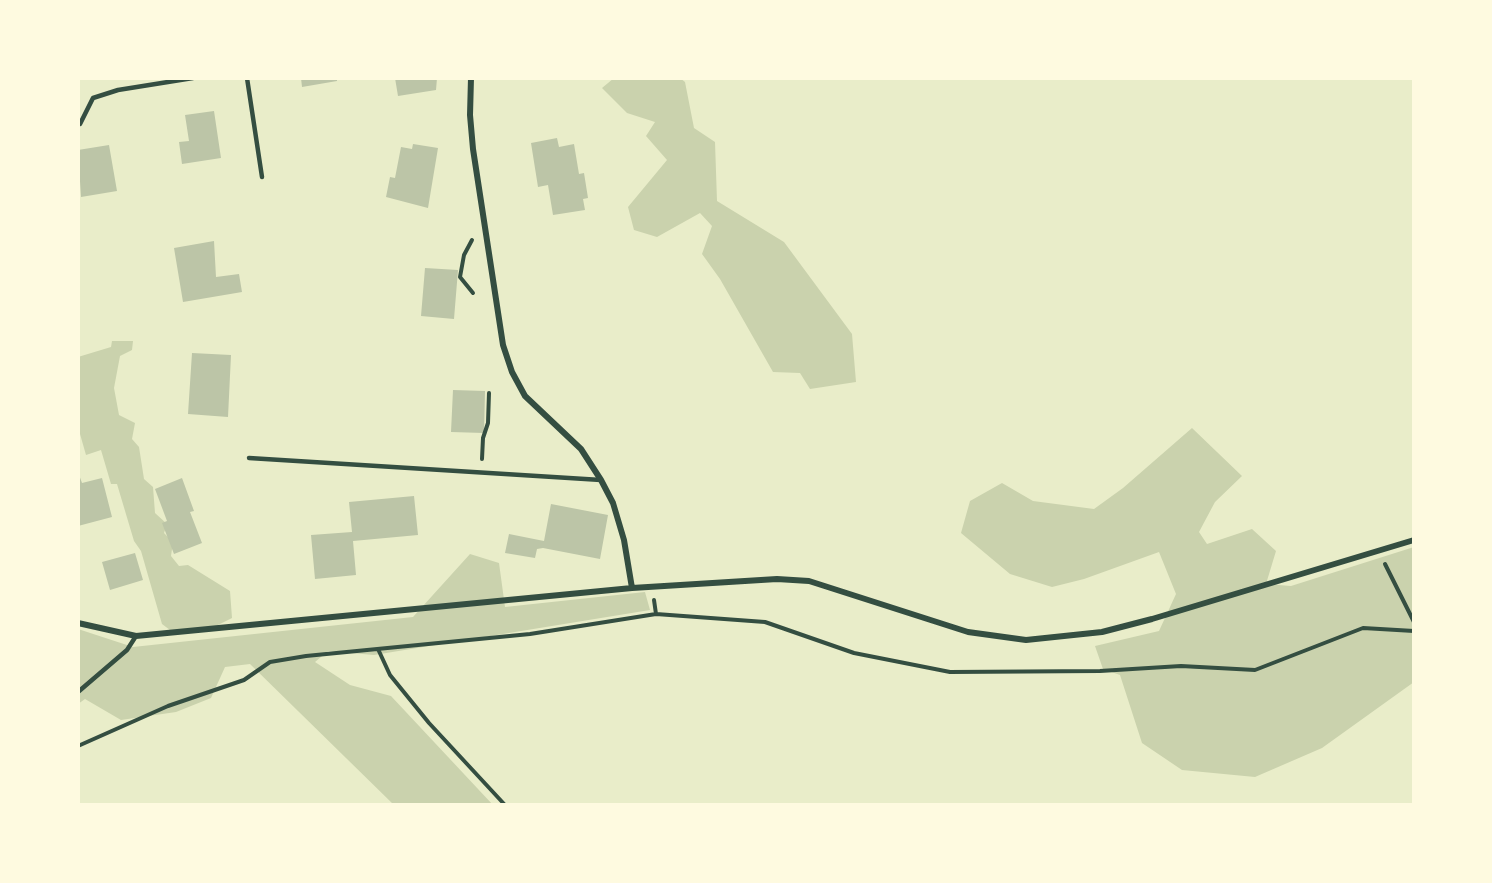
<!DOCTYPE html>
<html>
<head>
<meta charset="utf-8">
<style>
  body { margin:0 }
  #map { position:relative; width:1492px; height:883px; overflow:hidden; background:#e9edc9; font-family:Merriweather,serif }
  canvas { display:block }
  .frame { position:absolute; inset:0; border:80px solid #fefae0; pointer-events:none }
</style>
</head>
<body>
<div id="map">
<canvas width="1492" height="883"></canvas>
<div class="frame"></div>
</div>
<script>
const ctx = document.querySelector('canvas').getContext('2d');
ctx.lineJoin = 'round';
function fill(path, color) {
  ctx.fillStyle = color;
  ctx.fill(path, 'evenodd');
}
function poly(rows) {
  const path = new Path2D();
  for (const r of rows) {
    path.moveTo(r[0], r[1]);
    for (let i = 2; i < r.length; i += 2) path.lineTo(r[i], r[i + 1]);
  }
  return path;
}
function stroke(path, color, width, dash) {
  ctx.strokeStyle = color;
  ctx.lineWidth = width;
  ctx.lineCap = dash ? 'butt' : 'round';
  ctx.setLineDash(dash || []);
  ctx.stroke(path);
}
fill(poly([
  [614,78,680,78,685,82,694,128,715,142,717,201,784,242,852,334,856,382,810,389,800,373,773,372,720,279,702,254,712,226,700,213,657,237,634,230,628,207,667,160,646,136,655,122,627,113,602,88],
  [112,341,133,341,132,350,120,356,114,388,119,415,135,423,132,439,139,447,144,479,153,487,155,513,167,524,164,533,173,542,171,556,179,566,188,565,230,591,232,618,210,629,174,633,162,624,141,551,134,541,117,484,111,484,101,450,86,455,78,427,78,357,111,347],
  [1192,428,1242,476,1215,502,1199,532,1207,544,1252,529,1276,551,1266,584,1291,586,1414,547,1414,682,1322,748,1255,777,1182,770,1142,743,1120,675,1103,669,1095,646,1159,631,1176,594,1159,552,1084,579,1052,587,1010,574,961,533,970,501,1002,483,1033,501,1094,509,1123,488],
  [470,554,499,563,505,607,645,592,650,610,374,655,328,651,315,662,350,685,391,696,493,805,394,805,250,664,225,667,211,698,176,712,121,720,85,699,78,704,78,629,133,647,413,617]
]), '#cad2ad');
fill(poly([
  [301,78,337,78,337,81,302,87],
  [395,78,437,78,436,90,398,96],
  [214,111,221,158,182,164,179,142,189,141,185,115],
  [557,138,559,147,574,144,579,174,584,173,588,198,583,199,585,210,553,215,548,185,538,187,531,143],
  [413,144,438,148,428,208,386,197,390,177,395,178,401,147,412,149],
  [109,145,117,191,81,197,78,150],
  [214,241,216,277,239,274,242,292,183,302,174,248],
  [425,268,458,270,454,319,421,316],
  [192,353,231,355,228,417,188,414],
  [453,390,485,391,484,433,451,432],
  [78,472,82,483,102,478,112,517,78,526],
  [182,478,194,511,190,512,202,543,174,554,162,523,167,521,155,489],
  [414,496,418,535,353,541,356,575,315,579,311,535,352,532,349,502],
  [551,504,608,515,600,559,543,548,537,549,535,558,505,553,509,534,544,541],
  [135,553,143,580,110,590,102,562]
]), '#bcc5a7');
stroke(poly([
  [472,240,464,255,460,277,473,293],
  [482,459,483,438,488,423,489,393],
  [1385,564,1414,622],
  [654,600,656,614],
  [378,649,390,675,429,723,505,805],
  [78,746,168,706,244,680,270,662,306,656,530,634,656,614,765,622,854,653,950,672,1100,671,1181,666,1255,670,1363,628,1414,631]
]), '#344e41', 4);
stroke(poly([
  [247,78,262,177],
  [80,124,93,98,118,90,193,78],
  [249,458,601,480],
  [78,692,127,650,136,636]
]), '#344e41', 4.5);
stroke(poly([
  [471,78,470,115,473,149,503,345,512,372,525,396,581,449,601,480,613,503,624,540,632,588],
  [78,623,136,636,632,588,777,579,809,581,968,632,1026,640,1102,632,1152,619,1414,540]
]), '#344e41', 6);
</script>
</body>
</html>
